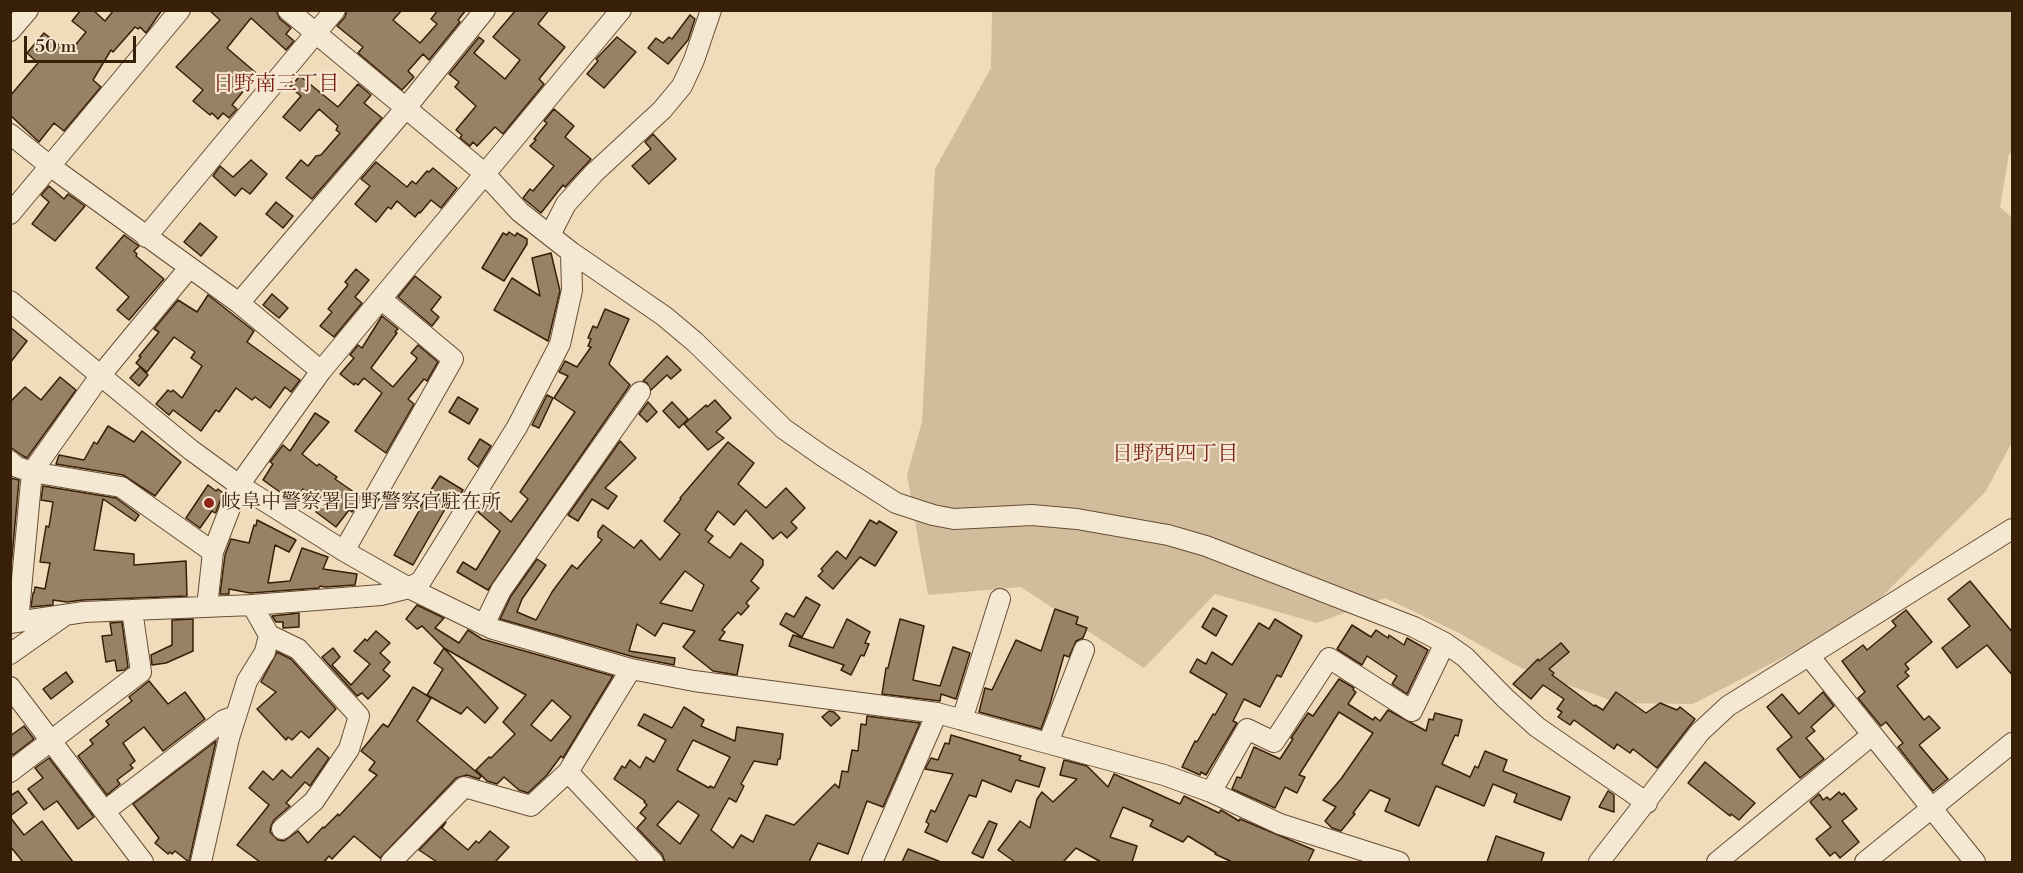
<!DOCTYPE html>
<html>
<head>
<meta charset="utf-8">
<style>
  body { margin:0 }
  #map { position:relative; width:2023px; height:873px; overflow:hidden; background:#f0dcbb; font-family:"Libre Bodoni",serif }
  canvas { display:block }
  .frame { position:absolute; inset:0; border:12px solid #381f07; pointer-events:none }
  .scale { position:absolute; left:24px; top:36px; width:112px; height:27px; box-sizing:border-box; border:3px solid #381f07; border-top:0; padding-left:8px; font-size:18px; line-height:21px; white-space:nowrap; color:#381f07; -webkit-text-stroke:4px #f5e8d3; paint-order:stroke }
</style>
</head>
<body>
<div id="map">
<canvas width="2023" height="873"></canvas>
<div class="frame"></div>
<div class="scale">50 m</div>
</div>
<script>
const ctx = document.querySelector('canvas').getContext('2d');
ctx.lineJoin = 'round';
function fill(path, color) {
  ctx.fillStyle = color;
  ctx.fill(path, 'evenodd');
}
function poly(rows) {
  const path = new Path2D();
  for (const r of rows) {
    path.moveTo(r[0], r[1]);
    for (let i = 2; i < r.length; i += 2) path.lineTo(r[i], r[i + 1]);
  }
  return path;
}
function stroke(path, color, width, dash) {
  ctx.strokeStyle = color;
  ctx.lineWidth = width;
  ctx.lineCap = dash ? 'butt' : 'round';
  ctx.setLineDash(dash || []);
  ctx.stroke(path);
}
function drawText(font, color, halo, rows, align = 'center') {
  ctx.font = font + ' "Libre Bodoni","Noto Serif JP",serif';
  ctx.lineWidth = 4.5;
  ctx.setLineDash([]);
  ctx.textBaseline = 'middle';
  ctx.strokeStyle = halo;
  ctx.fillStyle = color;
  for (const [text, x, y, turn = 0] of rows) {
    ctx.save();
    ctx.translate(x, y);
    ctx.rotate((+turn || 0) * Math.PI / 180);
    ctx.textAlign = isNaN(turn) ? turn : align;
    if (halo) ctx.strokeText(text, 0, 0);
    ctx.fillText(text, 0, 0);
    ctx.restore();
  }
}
fill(poly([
  [992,11,2012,11,2012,152,2009,154,2000,207,2012,218,2012,442,1986,491,1863,616,1693,704,1618,703,1521,668,1459,633,1385,598,1317,623,1215,594,1144,668,1021,587,928,595,907,475,922,422,935,169,991,68]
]), '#d1bc9c');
const building = poly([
  [81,10,93,10,105,21,114,10,162,10,146,33,140,27,138,29,135,27,113,52,111,50,93,80,101,87,64,131,54,123,39,142,10,115,10,96,38,63,27,53,44,33,69,53,86,32,72,21,81,10],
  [209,10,276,10,280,19,291,28,286,34,294,41,286,50,251,18,227,48,255,72,243,87,245,89,232,105,237,109,229,118,223,113,218,119,212,113,210,115,193,101,203,90,176,67,220,20,209,10],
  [347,10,402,10,393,20,420,43,437,24,431,19,438,10,466,10,458,20,460,22,429,60,423,54,408,71,414,77,402,90,358,53,363,47,337,26,345,17,347,10],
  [516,10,549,10,538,24,565,47,539,79,544,84,503,134,495,127,477,146,473,142,470,146,460,138,462,135,456,130,476,106,455,87,459,82,449,74,479,37,484,41,474,53,505,79,520,60,493,37,516,10],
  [690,15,695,19,688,40,668,64,648,48,656,38,663,43,669,37,672,39,690,15],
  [617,37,636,52,604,88,587,74,598,61,596,59,617,37],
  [300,76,338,107,358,84,371,95,364,103,382,118,312,199,286,178,301,160,308,166,316,156,321,155,340,133,336,130,338,126,319,109,300,131,283,117,301,96,290,87,300,76],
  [554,109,574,126,565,137,591,159,565,187,563,185,541,213,523,198,530,189,533,191,554,166,530,146,536,140,534,139,547,123,544,121,554,109],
  [653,134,676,159,649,184,632,166,651,149,645,142,653,134],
  [251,160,267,174,250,194,242,188,235,196,213,176,220,166,233,177,251,160],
  [376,162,407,187,412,181,416,184,427,171,429,172,433,168,457,188,441,208,431,200,420,213,419,212,415,217,397,201,391,209,388,207,376,222,355,204,370,186,361,179,376,162],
  [49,186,64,199,68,194,85,206,55,241,32,224,49,202,41,195,49,186],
  [276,202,293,216,283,228,266,214,276,202],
  [200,223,217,237,201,256,184,242,200,223],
  [509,232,515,236,517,233,527,239,527,244,504,281,482,268,503,233,507,235,509,232],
  [124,235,139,246,134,251,137,254,136,256,164,279,129,320,117,310,129,297,96,268,124,235],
  [551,253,560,291,548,341,494,310,512,278,540,296,532,258,551,253],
  [356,269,369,280,355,297,362,303,334,337,320,326,332,312,328,309,348,285,345,282,356,269],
  [415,276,441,297,431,310,439,317,432,326,398,297,415,276],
  [272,294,288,308,279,318,263,305,272,294],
  [208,295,254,331,247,342,300,380,291,392,285,387,270,408,255,397,252,400,236,388,219,412,216,410,201,431,173,410,169,415,156,404,168,390,171,392,173,390,182,398,202,366,191,358,195,352,174,337,147,372,136,363,141,357,139,356,159,332,154,329,178,300,197,312,208,295],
  [605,309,629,319,609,364,630,385,488,590,457,572,463,562,476,570,500,531,478,512,486,500,511,522,528,499,520,492,575,412,554,398,568,376,559,372,565,361,577,367,591,347,588,346,591,339,588,338,593,326,597,328,605,309],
  [382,316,398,329,395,332,397,333,371,368,393,387,416,360,417,358,411,353,418,345,438,362,427,381,424,379,408,399,414,404,386,453,355,431,382,393,364,378,358,385,355,383,354,385,340,374,354,358,350,355,358,345,362,348,382,316],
  [10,327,27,341,10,363,10,327],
  [667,356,681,370,671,379,667,375,651,390,647,383,643,381,667,356],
  [140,367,148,375,139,386,130,378,140,367],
  [60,377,76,390,27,458,23,456,10,447,10,402,25,387,41,400,60,377],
  [547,395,553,398,539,428,532,425,547,395],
  [458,397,478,409,469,424,449,412,458,397],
  [715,400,731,418,716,432,724,438,708,450,684,424,706,405,707,407,715,400],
  [648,402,657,412,647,422,639,414,648,402],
  [672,402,688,419,679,428,663,411,672,402],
  [315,413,329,422,302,454,317,466,319,464,337,477,335,479,361,497,352,512,349,510,336,527,316,512,323,503,303,489,294,502,263,480,273,464,270,462,283,445,290,451,315,413],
  [108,426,134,442,142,431,181,462,155,496,123,475,56,464,59,455,84,460,94,442,97,444,108,426],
  [480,439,491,446,478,467,468,459,480,439],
  [620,441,636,458,605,488,617,496,608,509,592,499,578,521,568,515,620,441],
  [728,442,754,463,738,484,766,508,786,488,805,508,791,522,797,528,787,538,781,532,773,539,746,510,734,525,718,511,705,530,713,536,708,542,730,558,741,543,763,560,763,565,751,581,759,588,746,603,749,606,741,615,738,612,722,630,725,632,719,640,743,645,737,675,713,671,683,647,695,631,663,623,655,636,637,624,629,651,675,658,674,665,634,657,500,619,511,596,537,559,546,565,522,599,517,612,536,620,552,592,572,565,577,569,602,540,598,537,598,532,603,525,634,548,641,540,660,560,680,534,664,521,681,499,680,498,728,442],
  [685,571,704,585,692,611,660,603,685,571],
  [440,476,463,490,457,500,452,497,413,565,394,555,419,511,418,510,440,476],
  [10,478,19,480,11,568,10,568,10,478],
  [208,485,216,491,218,489,223,493,216,512,215,513,212,511,200,528,186,518,208,485],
  [43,486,116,498,139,515,135,521,103,499,94,550,134,554,134,565,186,561,187,596,83,600,67,602,53,600,53,605,31,607,33,593,34,593,35,587,45,589,50,563,40,562,46,526,49,527,53,502,41,500,43,486],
  [257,520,296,540,289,552,275,545,268,583,290,581,302,548,328,557,323,569,357,574,355,585,325,587,320,586,319,588,250,593,229,589,229,594,220,594,225,555,231,539,249,543,254,525,256,526,257,520],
  [870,520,877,524,879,521,897,532,875,566,860,557,833,589,818,576,823,571,821,569,837,551,846,559,870,520],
  [1970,581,2013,633,2013,676,1987,645,1957,668,1942,648,1970,626,1948,599,1970,581],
  [806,597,820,605,802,637,780,624,786,613,794,617,806,597],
  [417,605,444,618,435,628,459,643,468,630,482,639,613,676,563,758,561,756,547,775,528,793,519,790,504,777,497,784,487,781,476,770,489,757,491,758,515,734,503,722,526,695,444,648,422,626,417,629,406,619,417,605],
  [552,700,571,717,551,741,531,725,552,700],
  [1213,608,1227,616,1216,636,1202,627,1213,608],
  [1055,609,1078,617,1076,624,1087,628,1083,638,1076,641,1069,657,1064,655,1050,704,1041,729,979,712,985,688,992,690,1016,640,1041,651,1055,609],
  [1906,610,1932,642,1905,664,1909,669,1905,672,1909,676,1897,686,1924,720,1929,716,1940,728,1919,745,1948,779,1933,791,1898,747,1903,743,1886,722,1881,726,1858,698,1865,692,1842,661,1863,645,1867,650,1896,626,1892,621,1906,610],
  [299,613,299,627,283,628,283,622,276,622,272,616,299,613],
  [193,619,193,651,166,663,152,665,151,655,172,645,172,620,193,619],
  [847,619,870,632,865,643,869,644,864,656,861,655,851,675,841,670,844,665,789,646,793,635,833,648,847,619],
  [900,619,924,626,913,680,940,686,953,647,970,653,956,699,941,694,940,701,882,694,886,668,888,668,900,619],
  [1275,619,1302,636,1281,677,1277,675,1260,707,1244,699,1233,721,1237,723,1206,775,1201,772,1200,775,1182,767,1195,741,1197,742,1213,714,1215,715,1227,694,1190,672,1197,659,1206,664,1212,652,1232,665,1259,623,1269,629,1275,619],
  [122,622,128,667,124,670,117,671,115,660,106,662,102,636,112,635,110,623,122,622],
  [1352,625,1371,637,1376,630,1388,638,1389,635,1404,645,1407,638,1428,650,1407,694,1392,684,1397,676,1367,656,1362,665,1337,649,1352,625],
  [376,631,390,643,380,653,390,662,383,670,390,676,368,699,362,693,357,696,322,657,333,648,340,657,332,665,351,685,370,664,354,651,365,639,367,641,376,631],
  [1561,643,1569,652,1549,669,1554,673,1552,675,1594,706,1595,705,1603,710,1616,692,1646,713,1660,703,1677,710,1680,707,1695,719,1657,768,1633,749,1630,753,1617,744,1614,749,1574,720,1570,725,1558,717,1562,712,1557,709,1564,699,1543,685,1531,699,1513,684,1538,659,1539,661,1561,643],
  [444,648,498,708,485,723,467,707,461,714,427,695,443,669,434,663,444,648],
  [277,652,291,659,336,709,309,738,301,731,292,740,288,737,286,740,257,709,276,692,261,682,277,652],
  [66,672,73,682,51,699,43,689,66,672],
  [1339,679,1354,688,1353,690,1356,692,1348,704,1373,720,1375,717,1380,721,1388,710,1426,731,1429,719,1433,720,1435,713,1462,720,1458,736,1455,735,1442,764,1470,777,1475,766,1478,768,1485,751,1507,760,1503,771,1570,797,1561,820,1514,802,1517,794,1493,784,1484,806,1436,786,1419,826,1385,811,1390,799,1370,790,1353,813,1355,814,1341,831,1332,828,1325,821,1336,807,1323,800,1341,779,1373,733,1339,712,1299,775,1305,777,1297,793,1285,787,1275,808,1232,789,1237,777,1241,778,1254,747,1280,759,1293,739,1291,738,1308,713,1313,716,1339,679],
  [149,681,168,704,185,692,205,719,163,751,144,727,123,743,135,761,130,765,133,768,117,780,120,784,107,795,78,756,93,744,90,740,109,725,106,721,132,701,129,697,149,681],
  [413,687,431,698,417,721,481,776,479,779,467,775,456,778,380,858,354,836,332,859,329,856,324,862,260,862,237,845,269,805,249,788,263,771,273,780,282,770,291,778,318,748,329,758,310,786,305,782,286,803,290,806,274,820,271,826,270,832,278,840,284,841,298,831,308,843,323,827,324,828,338,814,339,816,377,775,369,770,375,762,361,751,383,724,388,727,413,687],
  [1823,692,1834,706,1811,727,1815,731,1806,738,1824,759,1800,778,1777,749,1792,737,1767,707,1782,694,1799,714,1823,692],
  [684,707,704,720,701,726,735,741,737,727,783,734,780,759,778,759,777,765,754,761,741,784,744,786,736,802,729,798,711,830,733,848,741,835,753,842,766,815,794,825,835,784,839,788,842,771,848,772,852,750,858,751,861,724,866,725,867,716,920,723,883,807,867,801,848,854,818,843,809,862,665,862,662,854,637,828,646,818,640,813,647,805,644,802,645,801,614,779,622,766,625,768,630,760,640,768,646,757,654,762,666,740,638,725,644,714,672,728,684,707],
  [693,740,730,757,714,788,710,786,709,788,677,770,693,740],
  [678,801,699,815,680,844,657,825,678,801],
  [829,711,834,712,840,718,831,726,822,717,829,711],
  [24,726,34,739,13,755,10,752,10,736,24,726],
  [951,735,1021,756,1019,760,1045,768,1039,787,1016,780,1011,792,982,780,976,797,969,795,947,842,925,832,929,824,926,822,931,810,935,812,953,774,925,769,931,758,938,760,945,743,949,744,951,735],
  [216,741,189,862,175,851,172,854,170,852,168,854,155,843,159,838,133,804,216,741],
  [49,758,94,817,78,829,57,801,44,810,28,789,43,778,35,768,49,758],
  [1064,760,1087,766,1108,787,1114,774,1180,804,1184,796,1219,813,1221,810,1239,821,1240,819,1314,850,1308,862,1232,862,1215,854,1216,853,1188,836,1183,842,1150,826,1153,820,1123,807,1110,837,1137,846,1132,862,1101,862,1076,848,1063,862,1015,862,998,850,1020,821,1030,828,1037,799,1042,792,1053,802,1077,779,1060,775,1064,760],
  [1705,762,1755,803,1739,820,1731,814,1730,816,1688,783,1705,762],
  [18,791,27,803,10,816,10,796,18,791],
  [1608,791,1614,795,1614,812,1599,807,1608,791],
  [1839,792,1842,795,1844,793,1857,809,1842,821,1859,842,1840,858,1835,852,1830,856,1816,839,1831,827,1810,802,1819,794,1823,800,1827,797,1830,800,1839,792],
  [10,817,24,835,42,821,73,862,23,862,10,846,10,817],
  [989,821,997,824,983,858,972,853,989,821],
  [446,822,442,828,468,850,476,841,479,843,490,831,509,847,495,862,437,862,419,850,446,822],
  [1496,836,1544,853,1541,862,1487,862,1496,836],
  [908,849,941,862,902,862,908,849]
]);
fill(building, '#988165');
stroke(building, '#381f07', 1.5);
const minor = poly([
  [10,31,28,10],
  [10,134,50,166,239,303,321,371],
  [10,214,180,10],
  [550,235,566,204,594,173,662,110,682,86,694,60,711,10],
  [146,237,335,10],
  [571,252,664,316,695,342,784,429,824,457,896,503,933,515,954,519,1032,515,1077,519,1168,535,1206,546,1414,627,1445,643,1465,657,1505,698,1537,727,1647,803],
  [10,301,191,450,239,485,344,551,409,588,493,629,631,669,694,681,937,713,1164,775,1211,792,1280,824,1399,862],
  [239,303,405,109,485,10],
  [10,461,17,467,32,472,121,487,213,552],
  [344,551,453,359,381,299],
  [207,607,213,552,239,485,321,371,621,10],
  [18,622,32,472,100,376,189,268],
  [10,623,84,612,252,605,381,595,409,588,421,581,517,427,560,344,572,290,571,252,520,212,484,173,288,10],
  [484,625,501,590,640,392],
  [269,635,298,649,359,716,349,749,314,801,282,829],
  [10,654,64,616],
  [1809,656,1975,862],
  [10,687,143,862],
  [962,720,1000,599],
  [1048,743,1084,650],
  [10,772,141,672,132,610],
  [568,772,653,862],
  [1211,792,1247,729,1274,742,1329,658,1412,711,1445,643],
  [105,811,224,720,236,716,247,681,265,652,269,635,252,605],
  [201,862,229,738,236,716],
  [391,862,464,787,531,806,568,772,631,669],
  [872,862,937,713],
  [1599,862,1700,732,1728,706,2012,529],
  [1717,862,1872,735],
  [1865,862,2012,743]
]);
stroke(minor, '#664e34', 22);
stroke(minor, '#f5e8d3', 20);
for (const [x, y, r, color] of [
  [209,503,6,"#8f2418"]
]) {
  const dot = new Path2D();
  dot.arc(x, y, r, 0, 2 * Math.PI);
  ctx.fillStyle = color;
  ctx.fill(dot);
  stroke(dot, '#f5e8d3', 2);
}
drawText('20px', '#381f07', '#f5e8d3', [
  ["岐阜中警察署日野警察官駐在所",221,503]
], 'left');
drawText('21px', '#7a1f14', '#f5e8d3', [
  ["日野南三丁目",276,85],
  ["日野西四丁目",1175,455]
]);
</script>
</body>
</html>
